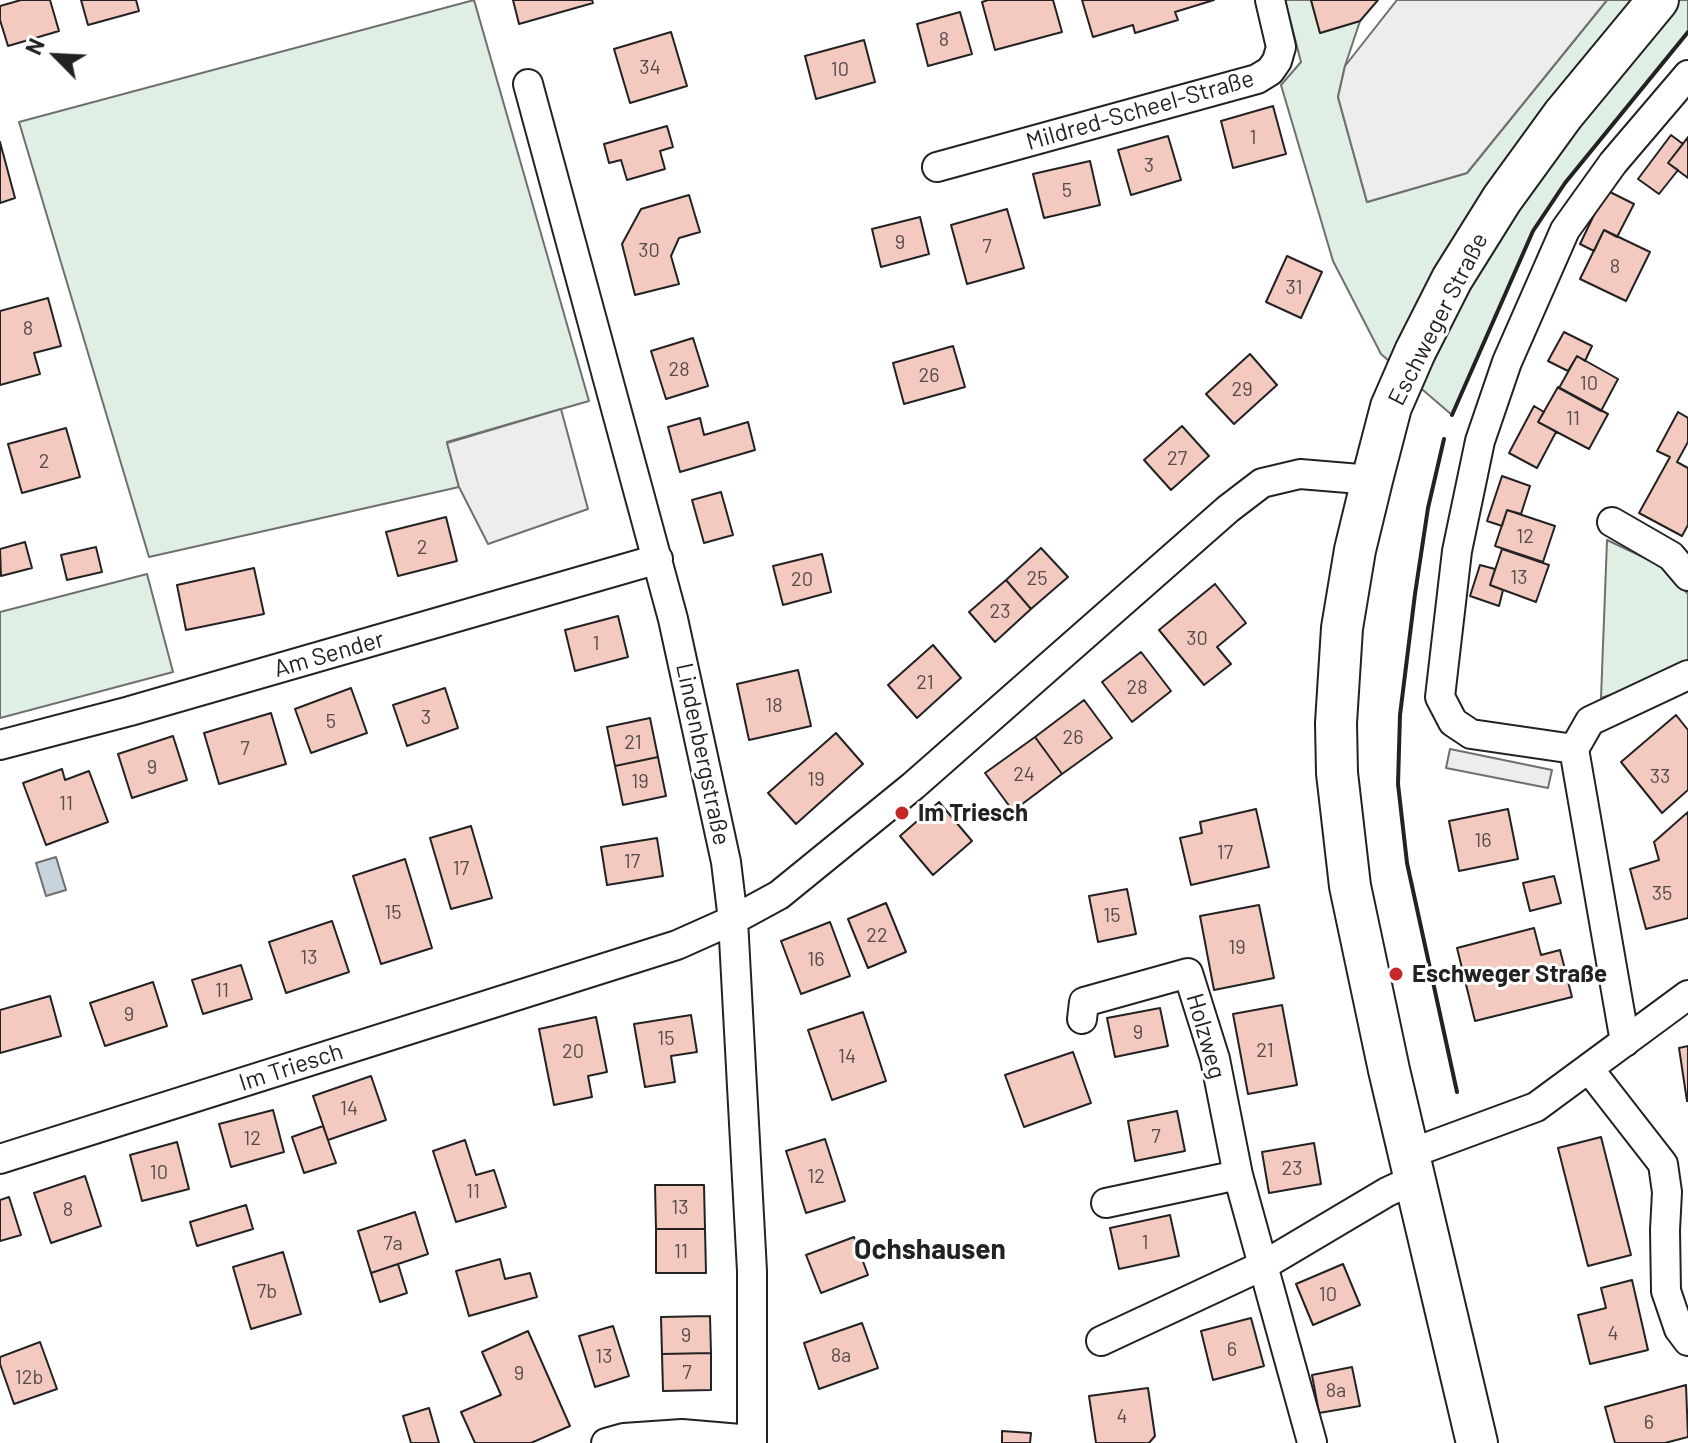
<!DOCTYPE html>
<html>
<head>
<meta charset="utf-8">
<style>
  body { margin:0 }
  #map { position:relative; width:1688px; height:1443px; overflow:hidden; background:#fff; font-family:Barlow,sans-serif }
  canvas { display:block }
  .north { position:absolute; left:16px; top:16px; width:80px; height:80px; -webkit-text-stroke:6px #fff; paint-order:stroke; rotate:294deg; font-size:22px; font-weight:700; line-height:32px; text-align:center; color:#222 }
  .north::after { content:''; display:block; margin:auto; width:28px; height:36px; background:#222; clip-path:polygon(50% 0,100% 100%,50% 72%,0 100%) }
</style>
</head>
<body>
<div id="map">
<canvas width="1688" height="1443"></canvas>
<div class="north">N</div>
</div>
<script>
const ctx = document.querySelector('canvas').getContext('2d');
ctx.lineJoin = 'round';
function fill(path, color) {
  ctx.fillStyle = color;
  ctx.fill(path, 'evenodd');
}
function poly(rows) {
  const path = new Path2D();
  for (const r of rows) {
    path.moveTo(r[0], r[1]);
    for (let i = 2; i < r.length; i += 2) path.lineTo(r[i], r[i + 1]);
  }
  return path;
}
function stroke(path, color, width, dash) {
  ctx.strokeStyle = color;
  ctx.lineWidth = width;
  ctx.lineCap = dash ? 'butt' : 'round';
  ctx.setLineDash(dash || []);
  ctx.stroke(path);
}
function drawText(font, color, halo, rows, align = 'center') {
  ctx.font = font + ' Barlow,sans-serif';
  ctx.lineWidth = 6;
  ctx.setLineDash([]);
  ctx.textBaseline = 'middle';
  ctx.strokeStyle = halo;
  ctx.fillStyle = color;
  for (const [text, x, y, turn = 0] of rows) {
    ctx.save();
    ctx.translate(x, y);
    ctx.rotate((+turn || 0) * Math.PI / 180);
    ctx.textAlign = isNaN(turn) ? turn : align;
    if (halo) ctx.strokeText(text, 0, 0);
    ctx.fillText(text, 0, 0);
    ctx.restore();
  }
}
const green = poly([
  [474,0,589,401,447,442,459,487,149,557,19,122,474,0],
  [1285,0,1311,0,1320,33,1360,21,1345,66,1338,97,1367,202,1467,173,1607,0,1688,0,1688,32,1565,183,1533,231,1452,415,1381,354,1333,261,1281,85,1301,62,1285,0],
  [1607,540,1664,567,1688,594,1688,666,1684,671,1601,698,1607,540],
  [147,574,173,672,0,718,0,612,147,574]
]);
fill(green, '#e0efe3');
stroke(green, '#6f6f6f', 2);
const parking = poly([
  [1397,0,1607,0,1467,173,1367,202,1338,97,1345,66,1397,0],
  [561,409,588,509,488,544,459,487,447,443,561,409],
  [1450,749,1552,770,1548,788,1446,768,1450,749]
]);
fill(parking, '#ededed');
stroke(parking, '#6f6f6f', 2);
const water = poly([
  [56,857,66,890,46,896,36,863,56,857]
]);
fill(water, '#c7d3dd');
stroke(water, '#6f6f6f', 2);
const building = poly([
  [21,0,50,0,59,31,8,46,0,20,0,6,21,0],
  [81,0,136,0,139,11,88,25,81,0],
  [513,0,592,0,593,3,519,24,513,0],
  [988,0,1053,0,1062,32,995,50,982,2,988,0],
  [1082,0,1214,0,1175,12,1178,20,1135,33,1133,25,1093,37,1082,0],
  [1311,0,1378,0,1360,21,1320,33,1311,0],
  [960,12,972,54,928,66,917,24,960,12],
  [671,32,687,86,630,103,614,49,671,32],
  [864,40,875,82,816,99,805,56,864,40],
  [1273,106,1286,154,1233,168,1221,121,1273,106],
  [667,126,673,147,660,151,665,169,627,180,621,160,609,163,604,144,667,126],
  [1671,135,1683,144,1668,163,1678,170,1659,194,1638,179,1671,135],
  [1168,136,1181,180,1131,195,1118,150,1168,136],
  [1688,137,1688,178,1668,163,1688,137],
  [0,142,15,198,0,203,0,142],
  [1090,161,1100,205,1044,218,1033,174,1090,161],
  [1606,190,1634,204,1617,237,1604,230,1594,251,1580,244,1606,190],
  [689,195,700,232,679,238,671,256,679,284,635,295,622,244,641,209,689,195],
  [1007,209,1024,268,967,284,951,225,1007,209],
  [920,217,929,254,881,267,872,229,920,217],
  [1604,230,1650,252,1626,301,1580,279,1604,230],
  [1287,256,1322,272,1301,318,1266,302,1287,256],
  [48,298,61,346,34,353,40,374,0,385,0,311,48,298],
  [1564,332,1592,346,1585,361,1577,356,1568,371,1548,361,1564,332],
  [693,338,708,386,666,399,651,351,693,338],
  [953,346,965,387,904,404,893,363,953,346],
  [1250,354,1277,385,1234,424,1206,394,1250,354],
  [1577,356,1618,379,1601,411,1559,388,1577,356],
  [1558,387,1608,414,1589,449,1538,422,1558,387],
  [1534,406,1544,412,1538,422,1556,432,1537,468,1509,453,1534,406],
  [1678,412,1688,418,1688,442,1677,462,1688,468,1688,525,1682,536,1639,513,1670,457,1657,451,1678,412],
  [700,418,704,435,748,422,755,450,680,472,668,427,700,418],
  [1182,426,1209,456,1171,490,1144,460,1182,426],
  [66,428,80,477,22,493,8,444,66,428],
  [1502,476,1530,486,1521,514,1507,510,1502,526,1487,521,1502,476],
  [721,492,733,535,704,543,692,500,721,492],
  [1507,510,1555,526,1543,562,1495,546,1507,510],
  [446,517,457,561,398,576,386,532,446,517],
  [25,542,32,568,1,576,0,549,25,542],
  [96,547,102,572,67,580,61,555,96,547],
  [1041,548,1068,577,1031,609,1006,580,1041,548],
  [1502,549,1549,565,1536,602,1490,585,1502,549],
  [822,554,831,592,783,605,773,566,822,554],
  [1480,565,1495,569,1490,585,1503,590,1499,606,1470,596,1480,565],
  [254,568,264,614,186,630,177,585,254,568],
  [1006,580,1031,609,995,642,969,612,1006,580],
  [1215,584,1246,623,1217,647,1231,664,1204,685,1159,630,1215,584],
  [618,616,628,657,575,671,565,630,618,616],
  [933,645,961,678,917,718,888,685,933,645],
  [1141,652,1171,691,1132,722,1102,682,1141,652],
  [798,670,811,726,749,740,737,684,798,670],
  [351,688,367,733,311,753,295,709,351,688],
  [445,688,458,728,407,746,393,705,445,688],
  [1084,700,1112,738,1062,774,1035,737,1084,700],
  [271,713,286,764,219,784,204,733,271,713],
  [1676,715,1688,730,1688,790,1662,813,1621,762,1676,715],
  [650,718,658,757,615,766,607,727,650,718],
  [836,733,863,764,796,824,768,793,836,733],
  [173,736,187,780,132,798,118,754,173,736],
  [1035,737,1062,774,1013,811,985,773,1035,737],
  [658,757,666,796,623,805,615,766,658,757],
  [62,769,65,780,89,771,108,822,46,845,23,783,62,769],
  [939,802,972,841,933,875,900,836,939,802],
  [1256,809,1269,867,1191,885,1180,838,1202,833,1200,822,1256,809],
  [1508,809,1518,859,1459,871,1449,821,1508,809],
  [1688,812,1688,918,1646,929,1630,869,1659,860,1654,842,1688,812],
  [471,826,492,898,451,909,430,838,471,826],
  [657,838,663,876,607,885,601,847,657,838],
  [405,859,432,948,381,964,353,876,405,859],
  [1554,876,1561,903,1530,911,1523,883,1554,876],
  [1127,889,1136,934,1098,942,1089,896,1127,889],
  [886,903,906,952,868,968,848,919,886,903],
  [1259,905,1274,978,1214,990,1200,916,1259,905],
  [332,921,349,972,286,993,269,942,332,921],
  [830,922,850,976,801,994,781,941,830,922],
  [1534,928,1541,955,1560,950,1572,997,1475,1021,1457,948,1534,928],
  [241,965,252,999,203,1014,192,980,241,965],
  [153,982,167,1026,105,1046,90,1003,153,982],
  [50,996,61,1036,0,1053,0,1010,50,996],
  [1282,1005,1297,1085,1248,1094,1233,1014,1282,1005],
  [1160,1008,1168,1046,1115,1057,1107,1018,1160,1008],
  [863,1012,886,1081,832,1100,808,1030,863,1012],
  [691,1015,697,1052,671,1056,675,1082,645,1087,634,1024,691,1015],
  [596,1017,607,1072,588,1076,592,1097,554,1105,539,1029,596,1017],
  [1688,1046,1688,1101,1687,1101,1679,1048,1688,1046],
  [1073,1052,1091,1103,1024,1127,1005,1075,1073,1052],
  [371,1076,386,1120,328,1140,313,1096,371,1076],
  [273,1110,284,1152,231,1167,219,1124,273,1110],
  [1177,1111,1185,1151,1135,1161,1128,1121,1177,1111],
  [323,1126,336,1163,304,1173,292,1137,323,1126],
  [1601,1137,1631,1255,1588,1266,1558,1148,1601,1137],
  [825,1139,845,1201,806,1213,786,1151,825,1139],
  [465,1140,476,1175,494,1170,506,1207,456,1222,433,1151,465,1140],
  [177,1142,189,1189,142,1201,130,1155,177,1142],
  [1314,1143,1321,1184,1269,1193,1262,1152,1314,1143],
  [85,1176,101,1226,51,1243,34,1193,85,1176],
  [655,1185,704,1185,705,1229,656,1229,655,1185],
  [9,1197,21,1235,0,1241,0,1200,9,1197],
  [246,1205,253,1229,197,1246,190,1222,246,1205],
  [415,1212,428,1254,371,1273,358,1231,415,1212],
  [1170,1215,1179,1256,1119,1269,1110,1228,1170,1215],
  [656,1229,705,1229,706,1273,656,1273,656,1229],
  [854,1237,868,1275,821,1293,806,1255,854,1237],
  [283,1252,301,1314,251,1329,233,1267,283,1252],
  [500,1259,505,1279,530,1273,537,1297,469,1316,456,1271,500,1259],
  [398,1264,407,1293,380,1302,371,1273,398,1264],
  [1343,1264,1360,1305,1313,1325,1296,1284,1343,1264],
  [1632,1280,1648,1350,1590,1364,1578,1315,1606,1308,1601,1288,1632,1280],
  [710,1316,711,1353,662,1354,661,1317,710,1316],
  [1251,1318,1264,1366,1213,1380,1201,1331,1251,1318],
  [862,1323,878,1368,819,1389,804,1343,862,1323],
  [613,1326,629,1376,595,1387,579,1336,613,1326],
  [528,1331,570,1426,531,1443,475,1443,461,1412,501,1395,482,1352,528,1331],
  [40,1342,57,1389,14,1404,0,1364,0,1357,40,1342],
  [711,1353,711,1390,663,1391,662,1354,711,1353],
  [1352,1367,1360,1406,1319,1413,1312,1375,1352,1367],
  [1686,1385,1688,1437,1665,1443,1615,1443,1605,1407,1686,1385],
  [1148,1388,1155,1436,1149,1443,1096,1443,1089,1396,1148,1388],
  [429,1408,439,1443,411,1443,403,1416,429,1408],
  [1002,1431,1031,1433,1030,1443,1002,1443,1002,1431]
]);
fill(building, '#f3c9c0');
stroke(building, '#222', 2);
const minor = poly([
  [528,84,673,619,726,862,733,920,752,1271,752,1443],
  [937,167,1257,79,1270,71,1277,61,1281,47,1270,0],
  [1612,522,1671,556,1688,576],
  [0,745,130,711,658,559],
  [1574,749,1471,734,1453,722,1440,697,1457,551,1480,441,1507,362,1565,230,1613,163,1688,75],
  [1082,1019,1084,1002,1188,973,1215,1059,1238,1175,1312,1442],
  [1625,1042,1574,749,1590,721,1688,675],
  [1589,1069,1663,1164,1667,1192,1665,1230,1666,1291,1679,1329,1688,1341],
  [1409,1154,1536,1107,1688,995],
  [0,1159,677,945,733,920,779,895,913,786,1228,509,1262,483,1300,474,1372,480],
  [1106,1203,1238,1175],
  [1101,1341,1264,1265,1387,1192,1415,1179],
  [606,1443,624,1438,682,1434,752,1440]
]);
const secondary = poly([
  [1477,1443,1389,1070,1350,886,1337,773,1336,723,1342,628,1355,550,1372,480,1391,407,1415,352,1452,279,1502,199,1563,115,1658,0]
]);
stroke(minor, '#222', 32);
stroke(secondary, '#222', 44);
stroke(minor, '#fff', 28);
stroke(secondary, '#fff', 40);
stroke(poly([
  [1452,415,1533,231,1565,183,1688,32],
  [1444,439,1428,508,1415,594,1400,715,1398,784,1407,863,1457,1092]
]), '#222', 4);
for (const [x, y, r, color] of [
  [902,813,8,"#c62828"],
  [1396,974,8,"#c62828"]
]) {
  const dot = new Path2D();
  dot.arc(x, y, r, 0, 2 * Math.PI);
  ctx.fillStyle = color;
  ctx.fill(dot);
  stroke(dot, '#fff', 3);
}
drawText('20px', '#564c4a', null, [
  ["8",944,39],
  ["34",650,67],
  ["10",840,69],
  ["1",1253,137],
  ["3",1149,165],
  ["5",1067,190],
  ["9",900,242],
  ["7",987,246],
  ["30",649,250],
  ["8",1615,266],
  ["31",1294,287],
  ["8",28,328],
  ["28",679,369],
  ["26",929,375],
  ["10",1589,383],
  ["29",1242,389],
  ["11",1573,418],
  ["27",1177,458],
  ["2",44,461],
  ["12",1525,536],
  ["2",422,547],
  ["13",1519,577],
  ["25",1037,578],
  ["20",802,579],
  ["23",1000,611],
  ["30",1197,638],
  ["1",596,643],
  ["21",925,682],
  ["28",1137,687],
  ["18",774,705],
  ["3",426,717],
  ["5",331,721],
  ["26",1073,737],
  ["21",633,742],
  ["7",245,748],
  ["9",152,767],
  ["24",1024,774],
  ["33",1660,776],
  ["19",816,779],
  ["19",640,781],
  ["11",66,803],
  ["16",1483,840],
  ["17",1225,852],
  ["17",632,861],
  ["17",461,868],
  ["35",1662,893],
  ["15",393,912],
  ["15",1112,915],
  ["22",877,935],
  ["19",1237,947],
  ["13",309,957],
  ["16",816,959],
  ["11",222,990],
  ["9",129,1014],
  ["9",1138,1032],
  ["15",666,1038],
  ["21",1265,1050],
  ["20",573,1051],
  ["14",847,1056],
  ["14",349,1108],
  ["7",1156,1136],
  ["12",252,1138],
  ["23",1292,1168],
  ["10",159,1172],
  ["12",816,1176],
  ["11",473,1191],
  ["13",680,1207],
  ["8",68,1209],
  ["1",1145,1242],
  ["7a",393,1243],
  ["11",681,1251],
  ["7b",267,1291],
  ["10",1328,1294],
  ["4",1613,1333],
  ["9",686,1335],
  ["6",1232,1349],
  ["8a",841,1355],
  ["13",604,1356],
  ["7",687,1372],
  ["9",519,1373],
  ["12b",29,1377],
  ["8a",1336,1390],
  ["4",1122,1416],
  ["6",1649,1422]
]);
drawText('24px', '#222', '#fff', [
  ["Mildred-Scheel-Straße",1140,110,-16],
  ["Eschweger Straße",1438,319,-63],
  ["Am Sender",329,654,-16],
  ["Lindenbergstraße",703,754,78],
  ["Holzweg",1206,1036,74],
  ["Im Triesch",291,1067,-18]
]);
drawText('bold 24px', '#222', '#fff', [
  ["Im Triesch",918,813],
  ["Eschweger Straße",1412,974]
], 'left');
drawText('bold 28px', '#222', '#fff', [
  ["Ochshausen",930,1250]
]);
</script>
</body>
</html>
